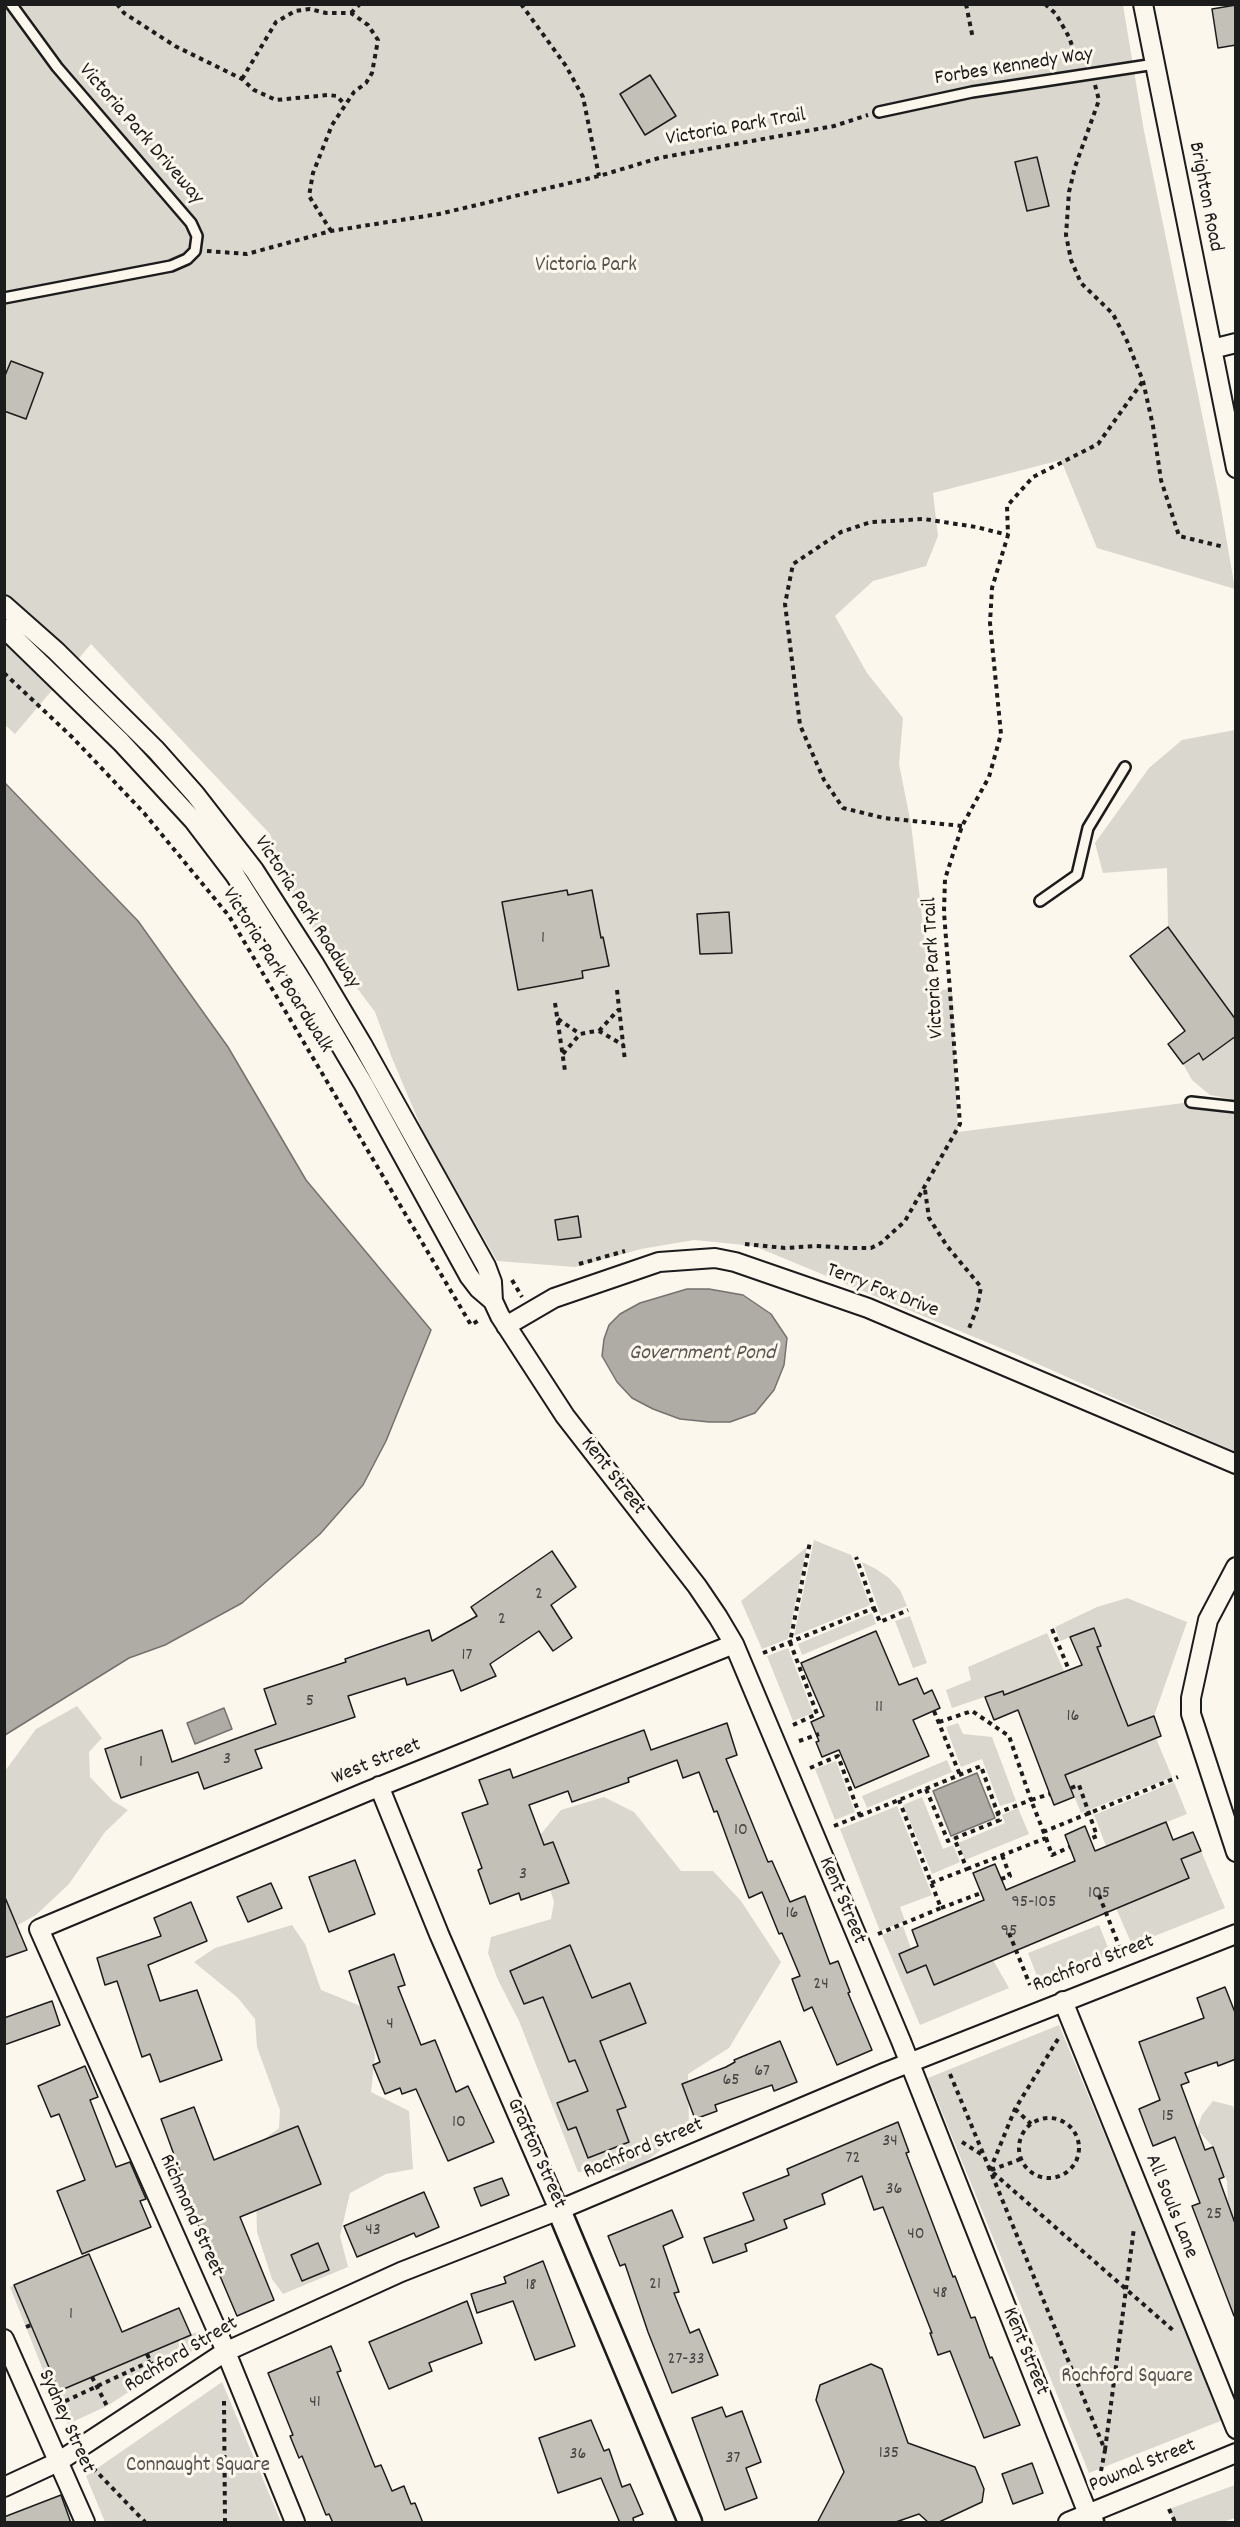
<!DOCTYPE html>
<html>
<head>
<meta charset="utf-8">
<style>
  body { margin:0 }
  #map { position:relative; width:1240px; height:2527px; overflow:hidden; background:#fbf7ec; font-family:Dekko,sans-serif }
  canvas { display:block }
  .frame { position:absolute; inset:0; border:6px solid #1c1c1c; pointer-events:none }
</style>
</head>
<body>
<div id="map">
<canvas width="1240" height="2527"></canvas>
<div class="frame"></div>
</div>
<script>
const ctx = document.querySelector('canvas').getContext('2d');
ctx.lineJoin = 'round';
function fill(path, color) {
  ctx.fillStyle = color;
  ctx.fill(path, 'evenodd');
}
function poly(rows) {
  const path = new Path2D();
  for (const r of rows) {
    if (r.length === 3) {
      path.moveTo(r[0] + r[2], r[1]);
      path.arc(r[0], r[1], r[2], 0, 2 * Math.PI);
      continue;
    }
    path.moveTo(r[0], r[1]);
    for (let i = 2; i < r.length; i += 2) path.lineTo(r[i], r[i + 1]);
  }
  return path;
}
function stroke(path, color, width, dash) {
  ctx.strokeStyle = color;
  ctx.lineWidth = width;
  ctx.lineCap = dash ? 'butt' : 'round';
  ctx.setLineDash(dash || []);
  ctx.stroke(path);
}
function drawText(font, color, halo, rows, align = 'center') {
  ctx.font = font + ' Dekko,sans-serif';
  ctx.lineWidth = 6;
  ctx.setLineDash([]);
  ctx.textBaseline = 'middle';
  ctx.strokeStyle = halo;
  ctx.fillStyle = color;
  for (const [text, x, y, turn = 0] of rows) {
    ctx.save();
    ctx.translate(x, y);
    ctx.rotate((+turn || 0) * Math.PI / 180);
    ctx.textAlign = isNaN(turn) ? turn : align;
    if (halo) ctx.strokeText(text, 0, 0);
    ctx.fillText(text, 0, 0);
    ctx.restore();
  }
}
fill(poly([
  [5,5,1123,5,1144,131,1220,502,1235,589,1097,548,1061,460,933,493,938,536,926,566,873,581,835,616,867,673,903,718,899,764,911,824,931,991,952,989,958,1132,1191,1102,1235,1107,1235,1452,1020,1356,754,1246,694,1240,641,1249,575,1267,497,1261,424,1134,392,1058,375,1012,313,929,287,883,270,834,91,644,15,734,5,725],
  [1235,730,1235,1020,1168,927,1167,868,1103,873,1095,843,1149,768,1182,740],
  [1235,1036,1235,1100,1210,1095,1192,1080,1183,1064,1199,1053,1204,1059],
  [814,1540,851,1555,870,1605,794,1636],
  [807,1547,788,1639,762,1649,741,1601],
  [862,1562,876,1569,889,1578,900,1590,907,1606,881,1616],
  [1127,1598,1187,1622,1154,1716,1128,1726,1090,1650,1100,1646,1094,1628,1060,1641,1055,1627,1097,1607],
  [872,1613,876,1624,802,1655,798,1644],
  [910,1616,927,1663,913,1668,895,1621],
  [1047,1633,1064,1671,1011,1692,1005,1697,1002,1691,952,1708,946,1690,971,1680,968,1667],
  [788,1648,813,1713,793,1721,767,1656],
  [77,1706,102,1738,89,1752,90,1777,113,1801,128,1810,105,1832,69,1884,36,1915,5,1932,5,1771,36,1729],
  [958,1723,963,1734,992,1737,1016,1801,1000,1806,982,1759,961,1767,946,1727],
  [1141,1736,1144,1743,1156,1738,1172,1777,1081,1813,1065,1774,1136,1746],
  [947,1760,952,1772,867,1808,862,1796],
  [836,1761,855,1812,835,1820,815,1769],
  [1174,1782,1187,1814,1106,1846,1094,1815],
  [604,1797,634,1812,681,1871,713,1871,741,1901,781,1962,729,2048,688,2074,689,2129,634,2170,578,2172,519,2021,498,1980,488,1953,491,1937,551,1919,554,1902,535,1841,561,1810],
  [922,1797,943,1849,953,1845,960,1862,932,1874,903,1805],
  [897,1806,932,1895,900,1907,905,1921,880,1931,840,1829],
  [1018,1808,1029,1834,965,1860,958,1843,1005,1823,1002,1815],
  [1201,1851,1225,1908,1132,1945,1116,1908,1181,1859],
  [292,1925,305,1944,321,1990,368,2009,375,2055,371,2092,409,2111,413,2169,386,2174,350,2193,340,2236,348,2267,283,2294,272,2279,257,2232,255,2146,279,2128,280,2110,257,2047,255,2019,238,1998,194,1962,215,1948],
  [1099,1925,1111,1955,1040,1984,1028,1953],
  [903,1926,911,1949,899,1954,907,1973,926,1965,934,1984,993,1960,1009,1988,920,2025,882,1935],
  [1059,2025,1223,2420,1089,2473,928,2078],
  [1213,2101,1233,2106,1236,2118,1235,2223,1228,2205,1227,2181,1213,2147,1197,2129,1202,2115],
  [14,2285,59,2391,199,2331,205,2343,107,2406,68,2424,57,2405,10,2287],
  [222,2382,281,2522,105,2522,86,2476],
  [1235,2485,1235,2518,1223,2522,1174,2522,1169,2509]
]), '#dad7ce');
const water = poly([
  [5,783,138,921,228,1047,306,1180,431,1330,386,1441,363,1485,320,1534,242,1603,165,1645,129,1658,5,1735,5,783],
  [687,1289,709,1289,743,1295,771,1314,787,1338,784,1365,774,1390,755,1413,730,1422,709,1422,680,1419,653,1409,632,1398,617,1382,602,1356,604,1339,609,1325,620,1314,640,1303,687,1289],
  [224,1708,232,1729,195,1744,187,1723,224,1708],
  [977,1773,995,1818,951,1836,933,1791,977,1773]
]);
fill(water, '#afaca5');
stroke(water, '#74726e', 1.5);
const building = poly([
  [1236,5,1236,45,1218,48,1212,9,1236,5],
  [650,75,676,116,645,135,620,94,650,75],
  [1037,157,1049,206,1027,211,1015,162,1037,157],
  [11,361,43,373,26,419,4,411,4,378,11,361],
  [567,890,568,895,592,890,601,938,603,937,609,966,582,971,583,978,518,990,502,902,567,890],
  [729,912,732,953,700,954,697,914,729,912],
  [1168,927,1236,1020,1236,1036,1203,1060,1199,1053,1183,1064,1168,1044,1185,1031,1130,956,1168,927],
  [578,1216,581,1237,558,1240,555,1220,578,1216],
  [552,1551,576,1587,551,1605,572,1638,553,1651,539,1631,490,1664,496,1676,461,1691,453,1670,407,1685,405,1678,348,1696,355,1717,255,1750,262,1768,204,1789,198,1772,121,1798,105,1749,162,1730,172,1762,276,1724,264,1689,346,1662,345,1659,429,1630,432,1641,477,1616,471,1607,552,1551],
  [1094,1628,1101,1646,1097,1647,1128,1726,1154,1716,1161,1736,1065,1775,1074,1797,1054,1805,1018,1710,994,1720,985,1697,1003,1691,1004,1695,1082,1665,1070,1637,1094,1628],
  [876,1631,899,1685,917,1678,924,1694,932,1690,940,1708,913,1720,929,1756,855,1788,839,1750,822,1757,816,1742,819,1741,811,1722,824,1716,801,1663,876,1631],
  [727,1723,737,1755,726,1759,768,1862,772,1861,790,1902,805,1896,830,1964,838,1961,850,1992,848,1993,872,2050,837,2065,812,2007,804,2011,792,1979,800,1976,782,1933,779,1934,762,1892,749,1898,717,1811,714,1812,699,1772,683,1778,677,1760,628,1778,629,1782,572,1802,568,1791,529,1805,544,1845,553,1842,569,1883,521,1900,519,1893,490,1904,478,1870,482,1868,462,1813,488,1804,479,1780,510,1769,513,1778,644,1730,651,1750,727,1723],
  [1166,1822,1173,1840,1193,1832,1201,1851,1181,1859,1189,1878,934,1985,926,1965,907,1973,899,1954,918,1946,912,1930,984,1900,973,1873,995,1864,1006,1890,1075,1861,1065,1835,1085,1826,1095,1851,1166,1822],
  [355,1860,375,1914,329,1932,309,1877,355,1860],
  [271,1883,282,1908,248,1922,237,1897,271,1883],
  [4,1895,27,1950,4,1958,4,1895],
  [191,1902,207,1941,148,1965,160,2001,197,1990,222,2060,160,2082,150,2054,142,2057,117,1981,105,1985,97,1958,161,1936,154,1918,191,1902],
  [570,1945,592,1998,630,1983,646,2023,600,2041,626,2107,617,2110,629,2142,588,2158,576,2127,568,2130,557,2103,588,2091,575,2060,569,2062,543,1997,524,2004,510,1971,570,1945],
  [394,1954,405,1985,398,1987,421,2045,435,2040,456,2092,468,2086,494,2142,448,2161,416,2089,402,2094,400,2088,385,2094,373,2065,380,2062,349,1971,394,1954],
  [1225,1987,1236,2015,1236,2059,1218,2066,1217,2062,1185,2073,1189,2082,1181,2085,1205,2150,1213,2147,1224,2177,1219,2179,1236,2226,1236,2316,1234,2316,1192,2206,1200,2203,1175,2137,1153,2146,1139,2109,1160,2100,1139,2042,1204,2018,1197,1998,1225,1987],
  [52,2001,60,2025,4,2045,4,2018,52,2001],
  [780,2041,797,2082,774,2091,772,2085,715,2105,717,2111,695,2119,682,2084,726,2067,735,2062,734,2060,780,2041],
  [85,2066,98,2097,90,2100,116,2167,130,2162,146,2199,140,2201,151,2227,82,2254,57,2191,85,2180,59,2114,51,2117,38,2086,85,2066],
  [194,2107,214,2160,298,2126,321,2184,240,2217,274,2300,237,2316,177,2175,181,2174,161,2119,194,2107],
  [898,2122,909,2152,906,2153,953,2277,955,2276,971,2318,975,2317,990,2358,992,2357,1020,2425,984,2438,950,2351,938,2355,930,2333,932,2333,883,2207,874,2210,862,2176,822,2194,825,2204,784,2220,787,2228,745,2244,747,2251,713,2263,704,2238,754,2220,743,2193,789,2175,787,2169,898,2122],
  [502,2178,509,2195,481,2206,474,2188,502,2178],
  [424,2192,439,2227,416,2237,414,2233,357,2257,344,2226,424,2192],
  [672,2210,683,2237,663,2246,679,2292,674,2293,690,2333,699,2329,718,2375,672,2393,648,2332,625,2264,620,2266,608,2236,672,2210],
  [318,2243,329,2270,302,2281,291,2255,318,2243],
  [89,2254,122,2332,179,2308,191,2335,59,2391,14,2285,89,2254],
  [543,2261,575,2346,535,2360,513,2301,477,2313,471,2294,506,2283,504,2277,543,2261],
  [467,2301,482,2343,429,2363,432,2371,389,2389,369,2342,467,2301],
  [331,2346,341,2371,337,2372,375,2467,381,2465,392,2491,404,2486,411,2504,415,2503,423,2523,333,2523,329,2514,326,2515,302,2456,299,2458,290,2436,293,2435,268,2373,331,2346],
  [871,2364,882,2369,908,2443,975,2467,984,2489,982,2502,937,2523,929,2523,919,2514,893,2523,817,2523,844,2472,816,2400,820,2385,871,2364],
  [722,2407,726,2417,742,2411,761,2462,746,2468,757,2498,725,2510,692,2418,722,2407],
  [591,2420,604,2451,609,2449,622,2487,630,2484,643,2514,633,2518,634,2523,620,2523,601,2478,558,2493,539,2438,591,2420],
  [1032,2463,1043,2493,1013,2504,1002,2474,1032,2463],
  [61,2495,71,2523,4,2523,4,2517,61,2495]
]);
fill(building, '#c3c0b8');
stroke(building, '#1c1c1c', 1.5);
const service = poly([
  [879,112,972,92,1155,64],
  [4,298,171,266,187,259,195,251,197,236,191,223,57,67,11,4],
  [1040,901,1077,875,1088,828,1125,767],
  [1191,1102,1236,1107]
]);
const minor = poly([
  [1143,4,1236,468],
  [1212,349,1236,343],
  [4,605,56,651,156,750,195,794,254,870,315,965,362,1044,486,1266,492,1282,493,1301,500,1316,565,1416,697,1586,718,1617,734,1644,901,2041,1088,2514],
  [4,628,121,742,194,821,235,875,309,992,364,1085,469,1276,479,1289,493,1301],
  [506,1326,554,1298,659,1262,715,1258,735,1262,868,1308,1236,1464],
  [1236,1567,1208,1620,1191,1698,1191,1714,1236,1852],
  [379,1786,439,1934,559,2210],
  [1063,2001,1236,2429],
  [4,2339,85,2522],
  [4,2487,58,2462,225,2352,401,2272,559,2210,886,2072,1236,1934],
  [295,2522,219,2335,39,1929,366,1792,734,1644],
  [1068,2522,1236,2453]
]);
const tertiary = poly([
  [559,2210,690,2522],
  [1088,2514,1092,2522]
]);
stroke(service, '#1c1c1c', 14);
stroke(minor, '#1c1c1c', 22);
stroke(tertiary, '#1c1c1c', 27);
stroke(poly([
  [117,4,124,13,175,46,242,79,254,90,276,100,328,95,337,96,345,105],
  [521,4,566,66,583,97,599,176],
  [966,4,973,39],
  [1045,4,1056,14,1069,37,1078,63],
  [351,13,360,4],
  [242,79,276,22,295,11,310,9,326,13,351,13,368,25,378,40,372,73,366,83,354,92,332,125,313,173,309,196,331,231],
  [1095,85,1099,100,1075,167,1069,192,1066,235,1071,260,1081,283,1113,314,1127,341,1143,381,1153,426,1161,480,1179,536,1224,547],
  [207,251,247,254,331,231,439,214,599,176,659,158,834,126,868,115],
  [4,673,72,737,144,813,229,916,471,1325,481,1319],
  [962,826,884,818,843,808,824,780,800,725,785,604,793,564,841,532,871,522,924,519,976,527,1008,535],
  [617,990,625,1061],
  [555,1003,565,1071],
  [558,1019,580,1034],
  [599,1031,618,1010],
  [563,1054,580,1034,590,1032,599,1031,623,1045],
  [925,1190,929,1218,947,1246,981,1287,977,1308,968,1331],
  [745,1244,785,1248,815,1246,850,1248,871,1248,881,1243,905,1221,960,1124,944,912,945,879,962,826,989,777,1001,734,990,623,992,588,1008,535,1007,506,1033,477,1098,444,1143,381],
  [579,1264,625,1251],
  [512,1280,522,1297],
  [874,1608,880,1622,908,1610],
  [1052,1629,1069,1670],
  [763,1653,874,1608,856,1557],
  [934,1711,960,1775],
  [939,1722,972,1711,1009,1736,1031,1800,997,1813],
  [793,1725,817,1714,790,1642,810,1542],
  [799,1741,819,1734],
  [810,1768,838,1756,860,1816],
  [1071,1788,1079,1785,1097,1836,1090,1839],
  [834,1826,899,1800,981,1766,1000,1820,948,1841,926,1789],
  [1043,1832,1178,1777],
  [1046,1838,1052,1855,1070,1847],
  [967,1869,1046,1838,1031,1800,1050,1794],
  [1001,1879,1010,1876,1002,1855],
  [931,1883,967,1869,954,1838],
  [1099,1895,1123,1956],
  [941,1908,981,1893],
  [1009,1933,1030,1985],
  [878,1934,941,1908,899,1800],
  [1058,2039,1015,2109,990,2170,1105,2450,1101,2471],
  [950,2074,990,2170,1175,2332],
  [1015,2109,1031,2124],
  [1049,2148,30],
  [962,2142,984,2156],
  [991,2170,1021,2159],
  [26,2327,31,2325],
  [147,2354,157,2374],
  [92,2377,107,2406],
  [224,2401,225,2522],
  [57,2405,151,2361],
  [1105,2450,1134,2228],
  [93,2468,145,2522],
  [1169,2509,1175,2522]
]), '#1c1c1c', 4, [4.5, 4.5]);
stroke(service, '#fbf7ec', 9);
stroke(minor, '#fbf7ec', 18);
stroke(tertiary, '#fbf7ec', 22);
drawText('18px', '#464543', null, [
  ["1",543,940],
  ["2",539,1596],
  ["2",502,1621],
  ["17",467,1657],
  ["5",310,1703],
  ["11",879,1709],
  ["16",1073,1718],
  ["3",227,1761],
  ["1",141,1764],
  ["10",741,1832],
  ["3",523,1876],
  ["105",1099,1895],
  ["95-105",1034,1904],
  ["16",792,1915],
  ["95",1009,1933],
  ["24",821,1986],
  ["4",390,2026],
  ["67",762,2073],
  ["65",731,2082],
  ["15",1168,2118],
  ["10",459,2124],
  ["34",890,2143],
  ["72",853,2160],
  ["36",894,2191],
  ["25",1214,2216],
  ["43",373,2232],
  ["40",916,2236],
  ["21",655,2286],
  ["18",531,2287],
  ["48",940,2295],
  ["1",71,2316],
  ["27-33",686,2361],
  ["41",315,2404],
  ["135",889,2455],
  ["36",578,2456],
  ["37",733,2460]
]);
drawText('21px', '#1c1c1c', '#fbf7ec', [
  ["Forbes Kennedy Way",1014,68,-9],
  ["Victoria Park Trail",736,129,-10],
  ["Victoria Park Driveway",140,135,49],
  ["Brighton Road",1204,197,79],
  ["Victoria Park Roadway",306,913,57],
  ["Victoria Park Trail",935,968,-93],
  ["Victoria Park Boardwalk",276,971,58],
  ["Terry Fox Drive",882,1292,21],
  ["Kent Street",612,1477,52],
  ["West Street",377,1763,-22],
  ["Kent Street",841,1901,67],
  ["Rochford Street",1094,1965,-21],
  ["Rochford Street",644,2150,-23],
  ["Grafton Street",535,2154,66],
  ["All Souls Lane",1170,2207,68],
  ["Richmond Street",190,2216,66],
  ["Kent Street",1024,2352,68],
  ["Rochford Street",182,2356,-31],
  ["Sydney Street",65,2422,66],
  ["Pownal Street",1143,2467,-22]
]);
drawText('21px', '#555451', '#fbf7ec', [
  ["Victoria Park",586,267],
  ["Rochford Square",1127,2378],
  ["Connaught Square",198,2467]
]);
drawText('italic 22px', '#575653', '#fbf7ec', [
  ["Government Pond",702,1355]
]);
</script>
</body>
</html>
